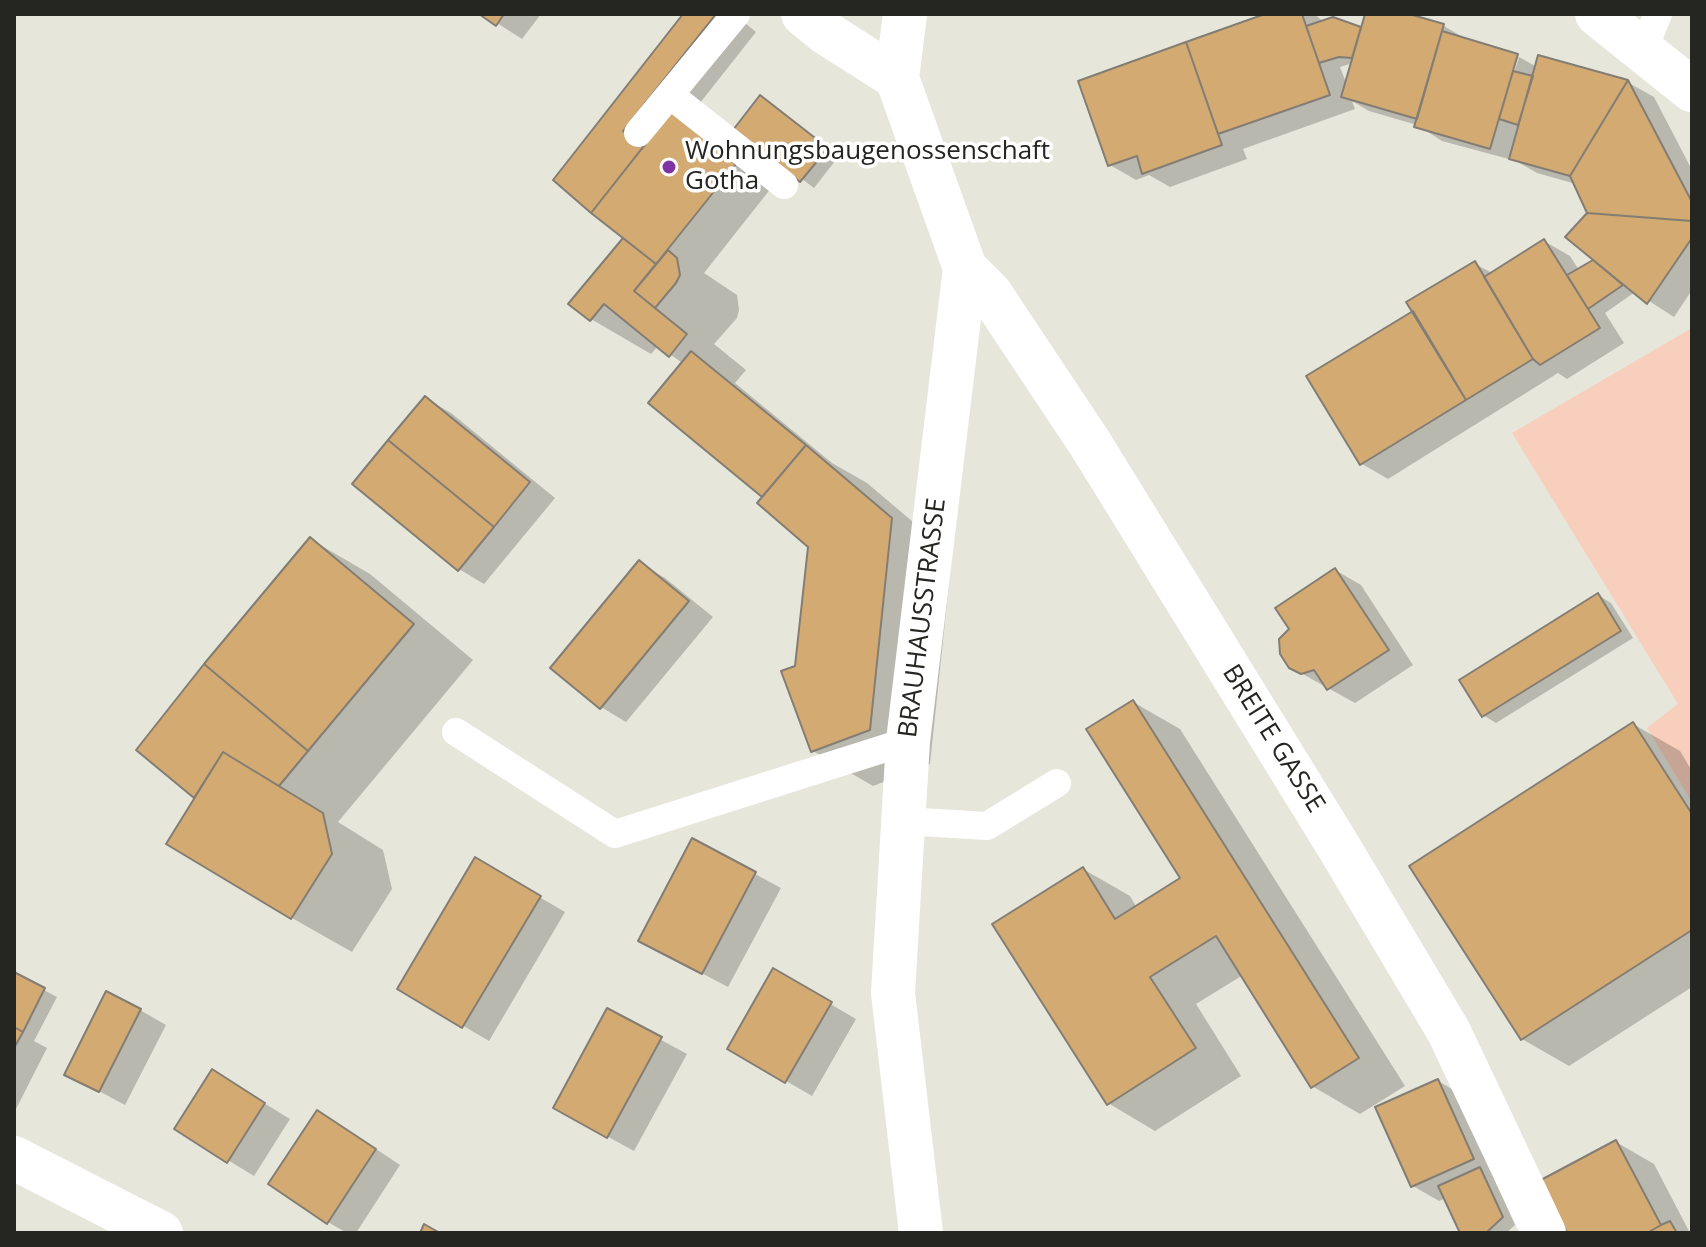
<!DOCTYPE html>
<html>
<head>
<meta charset="utf-8">
<style>
  body { margin:0 }
  #map { position:relative; width:1706px; height:1247px; overflow:hidden; background:#e7e6db; font-family:"Open Sans",sans-serif }
  canvas { display:block }
  .frame { position:absolute; inset:0; border:16px solid #252521; pointer-events:none }
</style>
</head>
<body>
<div id="map">
<canvas width="1706" height="1247"></canvas>
<div class="frame"></div>
</div>
<script>
const ctx = document.querySelector('canvas').getContext('2d');
ctx.lineJoin = 'round';
function fill(path, color) {
  ctx.fillStyle = color;
  ctx.fill(path, 'evenodd');
}
function poly(rows) {
  const path = new Path2D();
  for (const r of rows) {
    path.moveTo(r[0], r[1]);
    for (let i = 2; i < r.length; i += 2) path.lineTo(r[i], r[i + 1]);
  }
  return path;
}
function stroke(path, color, width, dash) {
  ctx.strokeStyle = color;
  ctx.lineWidth = width;
  ctx.lineCap = dash ? 'butt' : 'round';
  ctx.setLineDash(dash || []);
  ctx.stroke(path);
}
function drawText(font, color, halo, rows, align = 'center') {
  ctx.font = font + ' "Open Sans",sans-serif';
  ctx.lineWidth = 7;
  ctx.setLineDash([]);
  ctx.textBaseline = 'middle';
  ctx.strokeStyle = halo;
  ctx.fillStyle = color;
  for (const [text, x, y, turn = 0] of rows) {
    ctx.save();
    ctx.translate(x, y);
    ctx.rotate((+turn || 0) * Math.PI / 180);
    ctx.textAlign = isNaN(turn) ? turn : align;
    if (halo) ctx.strokeText(text, 0, 0);
    ctx.fillText(text, 0, 0);
    ctx.restore();
  }
}
fill(poly([
  [1692,328,1692,802,1647,728,1678,704,1512,433]
]), '#f8cebc');
fill(poly([
  [483,14,541,14,522,39],
  [686,14,734,14,756,32,685,122,772,187,704,273,737,295,739,310,737,318,714,344,746,370,735,383,832,463,867,483,952,555,930,764,873,786,813,751,797,667,810,546,765,497,651,403,684,364,658,346,651,354,591,319,633,243,556,180],
  [1271,14,1314,14,1324,22,1333,19,1362,31,1367,14,1402,14,1444,26,1471,42,1510,73,1514,73,1519,57,1537,67,1627,82,1654,97,1692,170,1692,290,1674,317,1635,292,1605,313,1624,343,1567,379,1558,373,1388,479,1362,464,1415,312,1475,264,1492,273,1544,241,1570,256,1579,270,1603,265,1589,213,1576,184,1537,173,1516,161,1442,141,1417,125,1369,111,1352,101,1355,109,1243,149,1247,159,1170,187,1149,175,1136,180,1110,165],
  [1353,63,1347,85,1340,67],
  [760,97,839,156,814,188,736,129],
  [425,398,451,413,555,498,484,584,459,569],
  [310,539,370,574,473,660,338,822,383,850,392,889,352,952,292,918,197,797,138,749],
  [639,563,665,578,713,617,626,722,601,707],
  [1335,570,1361,585,1413,665,1355,703,1290,667],
  [1598,595,1611,603,1633,638,1496,723,1483,715],
  [1133,702,1180,729,1405,1086,1360,1114,1312,1086,1243,975,1196,1004,1241,1076,1155,1131,1108,1103,1083,869,1130,896,1137,908,1183,879],
  [1633,724,1680,751,1692,771,1692,987,1569,1066,1522,1039],
  [476,860,565,912,489,1041,399,988],
  [755,874,781,888,728,987,667,955],
  [774,971,856,1019,812,1096,729,1048],
  [14,974,57,997,34,1041,47,1048,16,1109],
  [140,1010,166,1025,125,1105,67,1074],
  [608,1011,687,1054,634,1151,581,1122],
  [1438,1081,1464,1096,1498,1174,1493,1176,1515,1225,1506,1233,1462,1233,1446,1198,1439,1201,1413,1186],
  [238,1087,290,1119,254,1176,177,1129],
  [343,1127,400,1165,356,1233,347,1233,328,1222],
  [1616,1142,1654,1164,1690,1233,1569,1233]
]), '#0003');
const building = poly([
  [479,14,504,14,496,26,479,14],
  [683,14,716,14,623,131,643,147,591,213,553,180,683,14],
  [1265,14,1302,14,1330,95,1218,134,1186,42,1265,14],
  [1365,14,1409,14,1444,24,1417,119,1341,97,1365,14],
  [1333,17,1361,27,1352,58,1339,57,1319,63,1306,26,1333,17],
  [1442,31,1518,54,1490,149,1414,127,1442,31],
  [1186,42,1222,145,1142,174,1137,156,1108,166,1078,81,1186,42],
  [1538,55,1628,80,1570,176,1509,159,1538,55],
  [1513,71,1533,76,1518,125,1499,119,1513,71],
  [1628,80,1692,202,1692,221,1587,213,1570,176,1628,80],
  [760,95,828,148,800,182,733,130,760,95],
  [671,112,736,164,656,264,591,213,671,112],
  [1587,213,1692,221,1692,238,1647,304,1565,237,1587,213],
  [623,238,656,264,634,291,687,334,669,357,604,304,590,321,568,304,623,238],
  [1544,239,1600,328,1540,365,1533,359,1484,277,1544,239],
  [668,250,677,258,680,275,676,283,655,308,634,291,668,250],
  [1593,260,1623,285,1588,309,1567,275,1593,260],
  [1475,261,1533,359,1466,400,1406,302,1475,261],
  [1413,311,1466,400,1360,465,1306,376,1413,311],
  [691,351,806,445,762,497,648,403,691,351],
  [425,396,530,482,494,527,388,440,425,396],
  [388,440,494,527,458,571,352,484,388,440],
  [806,445,892,518,870,730,811,752,781,671,795,666,808,547,757,503,806,445],
  [310,537,414,624,308,751,204,664,310,537],
  [639,560,689,601,600,709,550,668,639,560],
  [1335,568,1389,650,1327,690,1314,670,1301,674,1289,668,1280,654,1279,639,1289,629,1275,608,1335,568],
  [1598,593,1621,631,1482,717,1459,680,1598,593],
  [204,664,308,751,279,786,223,752,194,798,136,750,204,664],
  [1133,700,1359,1058,1311,1088,1216,936,1150,977,1196,1048,1107,1105,992,924,1083,867,1115,919,1180,878,1086,729,1133,700],
  [1633,722,1692,814,1692,930,1521,1040,1409,866,1633,722],
  [223,752,323,813,332,854,291,919,166,844,223,752],
  [692,838,756,872,702,974,638,941,692,838],
  [475,857,541,896,462,1028,397,989,475,857],
  [773,968,832,1002,785,1083,727,1049,773,968],
  [14,972,45,988,23,1032,14,1027,14,972],
  [106,991,141,1009,99,1092,64,1075,106,991],
  [607,1008,662,1037,607,1138,553,1108,607,1008],
  [14,1027,23,1032,14,1048,14,1027],
  [212,1069,265,1103,227,1163,174,1129,212,1069],
  [1438,1079,1474,1159,1411,1187,1375,1107,1438,1079],
  [317,1110,376,1149,327,1224,268,1184,317,1110],
  [1616,1140,1661,1225,1647,1233,1567,1233,1539,1181,1616,1140],
  [1480,1167,1503,1217,1486,1233,1460,1233,1438,1186,1480,1167],
  [1670,1221,1677,1233,1647,1233,1661,1225,1670,1221],
  [424,1224,440,1233,420,1233,424,1224]
]);
fill(building, '#d3aa71');
stroke(building, '#837d74', 2);
stroke(poly([
  [1643,50,1658,14],
  [670,95,784,185],
  [638,133,736,14],
  [456,732,615,834,908,741],
  [904,821,987,826,1057,783]
]), '#fff', 28);
stroke(poly([
  [803,14,826,33,897,78],
  [905,14,897,78,965,268,908,741,893,993,921,1233],
  [1597,14,1692,90],
  [965,268,990,293,1091,445,1337,844,1449,1032,1544,1233],
  [14,1158,161,1233]
]), '#fff', 44);
for (const [x, y, r, color] of [
  [669,167,8,"#8033a4"]
]) {
  const dot = new Path2D();
  dot.arc(x, y, r, 0, 2 * Math.PI);
  ctx.fillStyle = color;
  ctx.fill(dot);
  stroke(dot, '#fff', 3);
}
drawText('26px', '#252521', '#fff', [
  ["Wohnungsbaugenossenschaft",685,152],
  ["Gotha",685,182]
], 'left');
drawText('26px', '#252521', '#fff', [
  ["BRAUHAUSSTRASSE",923,618,-83],
  ["BREITE GASSE",1273,739,58]
]);
</script>
</body>
</html>
